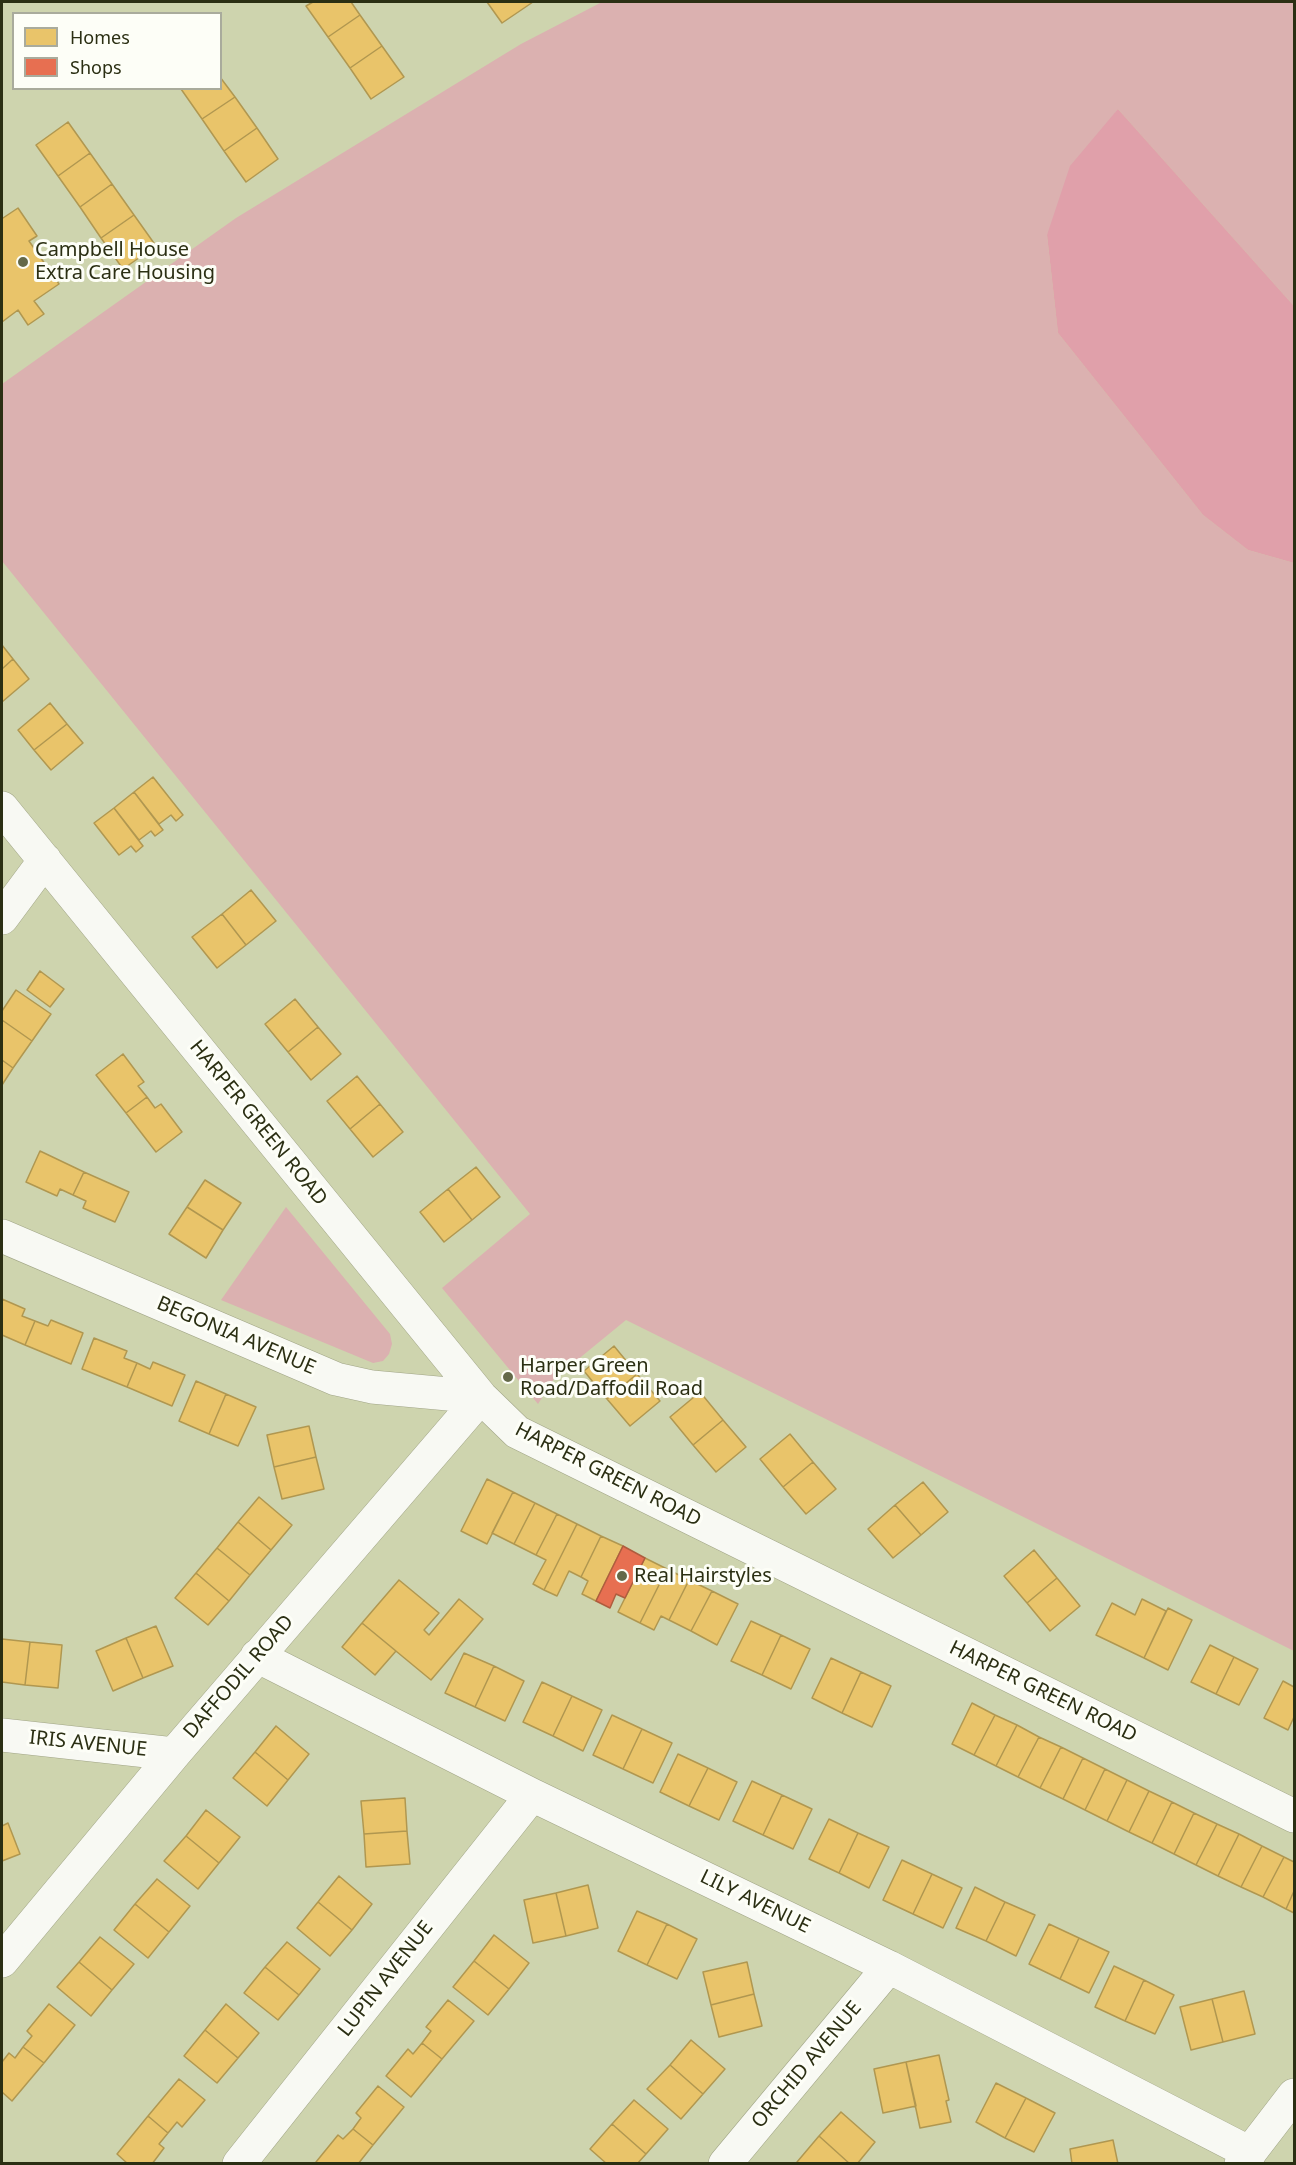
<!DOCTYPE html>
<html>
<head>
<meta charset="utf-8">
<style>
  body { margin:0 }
  #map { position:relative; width:1296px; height:2165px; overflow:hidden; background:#ced4ae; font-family:"Noto Sans",sans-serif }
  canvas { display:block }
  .frame { position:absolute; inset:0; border:3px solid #2b2f13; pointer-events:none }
  .legend { position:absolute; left:12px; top:12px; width:210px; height:78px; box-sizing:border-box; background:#fdfef7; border:2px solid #a9ab9c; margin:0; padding:8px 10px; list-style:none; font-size:18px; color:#2b2f13 }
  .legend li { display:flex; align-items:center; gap:12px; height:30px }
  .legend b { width:30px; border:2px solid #a9ab9c }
</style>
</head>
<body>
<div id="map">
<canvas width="1296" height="2165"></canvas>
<div class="frame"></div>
<ul class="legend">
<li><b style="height:16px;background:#e9c46a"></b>Homes</li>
<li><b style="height:16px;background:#e76f51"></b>Shops</li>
</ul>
</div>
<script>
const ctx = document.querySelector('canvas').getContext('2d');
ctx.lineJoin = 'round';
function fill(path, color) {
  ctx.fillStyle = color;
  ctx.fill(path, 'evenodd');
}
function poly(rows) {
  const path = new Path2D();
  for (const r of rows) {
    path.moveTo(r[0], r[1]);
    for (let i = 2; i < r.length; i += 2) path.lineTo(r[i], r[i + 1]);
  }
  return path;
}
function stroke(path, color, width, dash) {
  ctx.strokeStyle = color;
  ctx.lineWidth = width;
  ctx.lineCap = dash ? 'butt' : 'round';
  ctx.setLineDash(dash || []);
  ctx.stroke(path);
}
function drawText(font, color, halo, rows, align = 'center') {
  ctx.font = font + ' "Noto Sans",sans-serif';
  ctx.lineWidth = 6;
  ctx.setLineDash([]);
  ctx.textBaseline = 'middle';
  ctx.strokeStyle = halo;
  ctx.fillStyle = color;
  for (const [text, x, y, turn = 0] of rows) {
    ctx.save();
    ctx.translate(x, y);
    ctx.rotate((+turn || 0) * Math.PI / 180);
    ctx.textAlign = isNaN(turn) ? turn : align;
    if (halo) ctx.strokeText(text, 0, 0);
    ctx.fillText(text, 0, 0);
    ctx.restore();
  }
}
fill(poly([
  [602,2,1294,2,1294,306,1118,109,1047,235,1058,333,1203,515,1248,550,1294,563,1294,1651,626,1320,554,1379,538,1404,442,1288,530,1214,2,561,2,384,236,218,521,44],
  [286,1207,390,1334,392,1344,389,1354,383,1361,373,1363,221,1300]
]), '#dbb1b0');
fill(poly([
  [1118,109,1294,306,1294,563,1248,550,1203,515,1058,333,1047,235,1070,166]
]), '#e0a0aa');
const homes = poly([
  [313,2,351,2,360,15,328,37,306,6,313,2],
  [487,2,533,2,502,23,487,2],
  [360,15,382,46,350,68,328,37,360,15],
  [382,46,404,77,371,99,350,68,382,46],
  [220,77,235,97,202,119,181,89,220,88,220,77],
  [235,97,257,128,224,151,202,119,235,97],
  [68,122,90,153,58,176,36,145,68,122],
  [257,128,278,159,246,182,224,151,257,128],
  [90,153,112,184,80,207,58,176,90,153],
  [112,184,134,215,101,238,80,207,112,184],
  [18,208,37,236,29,241,59,284,34,301,44,314,28,325,18,310,2,322,2,217,3,218,18,208],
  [134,215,156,246,123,269,101,238,134,215],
  [2,645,13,659,2,669,2,645],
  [13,659,29,679,2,702,2,669,13,659],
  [50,703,67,724,34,750,18,730,50,703],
  [67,724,83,743,51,770,34,750,67,724],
  [153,777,183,815,176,821,171,815,159,824,134,792,153,777],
  [134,792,163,830,155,836,151,831,139,840,114,808,134,792],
  [114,808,143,846,136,852,131,846,119,855,94,823,114,808],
  [251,890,276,921,246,945,222,914,251,890],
  [222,914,246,945,217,968,192,937,222,914],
  [40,971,64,989,50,1007,27,990,40,971],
  [16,990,51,1014,32,1041,2,1020,2,1011,16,990],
  [295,999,318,1027,288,1052,265,1024,295,999],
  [2,1020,32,1041,13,1068,2,1060,2,1020],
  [318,1027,341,1054,311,1080,288,1052,318,1027],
  [123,1054,144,1082,138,1086,147,1097,126,1113,96,1075,123,1054],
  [2,1060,13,1068,2,1085,2,1060],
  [357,1076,380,1104,350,1129,327,1101,357,1076],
  [147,1097,155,1108,161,1104,182,1132,156,1152,126,1113,147,1097],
  [380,1104,403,1132,373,1157,350,1129,380,1104],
  [40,1151,84,1172,73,1195,60,1189,57,1196,26,1182,40,1151],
  [476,1167,500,1197,472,1220,448,1189,476,1167],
  [84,1172,129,1192,115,1222,83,1208,86,1201,73,1195,84,1172],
  [205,1180,241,1203,223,1230,187,1207,205,1180],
  [448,1189,472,1220,444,1242,420,1212,448,1189],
  [187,1207,223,1230,206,1258,169,1234,187,1207],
  [2,1299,25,1309,22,1316,35,1321,25,1345,2,1335,2,1299],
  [51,1320,83,1333,71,1364,25,1345,35,1321,48,1326,51,1320],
  [94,1338,127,1351,124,1358,137,1363,127,1387,82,1369,94,1338],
  [614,1346,637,1374,607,1399,584,1371,614,1346],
  [153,1362,185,1375,172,1406,127,1387,137,1363,150,1369,153,1362],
  [637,1374,660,1401,630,1426,607,1399,637,1374],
  [196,1381,226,1394,209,1434,179,1421,196,1381],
  [700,1392,723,1420,693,1445,670,1417,700,1392],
  [226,1394,256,1407,238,1446,209,1434,226,1394],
  [723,1420,746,1447,716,1472,693,1445,723,1420],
  [309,1426,316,1457,274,1467,267,1435,309,1426],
  [790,1434,813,1462,783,1487,760,1459,790,1434],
  [316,1457,324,1489,282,1499,274,1467,316,1457],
  [813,1462,836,1489,806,1514,783,1487,813,1462],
  [487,1479,513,1492,487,1544,461,1531,487,1479],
  [923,1482,948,1512,921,1535,895,1505,923,1482],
  [513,1492,535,1503,514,1544,492,1533,513,1492],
  [259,1497,292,1525,271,1550,238,1522,259,1497],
  [535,1503,557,1514,536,1555,514,1544,535,1503],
  [895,1505,921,1535,893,1558,868,1529,895,1505],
  [557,1514,577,1524,544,1590,533,1584,546,1560,536,1555,557,1514],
  [238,1522,271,1550,250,1575,217,1548,238,1522],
  [577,1524,601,1536,581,1577,569,1571,557,1596,544,1590,577,1524],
  [601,1536,623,1546,596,1601,582,1594,588,1581,581,1577,601,1536],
  [217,1548,250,1575,229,1601,196,1573,217,1548],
  [1034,1550,1057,1578,1027,1603,1004,1576,1034,1550],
  [645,1558,667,1569,640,1623,618,1612,645,1558],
  [667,1569,689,1580,669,1620,661,1616,654,1630,640,1623,667,1569],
  [196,1573,229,1601,208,1625,175,1598,196,1573],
  [1057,1578,1080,1606,1050,1631,1027,1603,1057,1578],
  [399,1580,439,1613,424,1630,429,1635,459,1599,483,1619,431,1680,362,1623,399,1580],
  [689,1580,712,1591,691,1631,669,1620,689,1580],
  [712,1591,738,1604,717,1645,691,1631,712,1591],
  [1142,1599,1166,1611,1144,1658,1096,1635,1112,1603,1135,1615,1142,1599],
  [1168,1608,1192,1620,1168,1670,1144,1658,1168,1608],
  [751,1621,781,1635,762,1675,731,1661,751,1621],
  [362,1623,396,1651,375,1675,342,1647,362,1623],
  [156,1626,173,1666,143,1678,126,1638,156,1626],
  [781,1635,810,1649,791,1689,762,1675,781,1635],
  [126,1638,143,1678,113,1691,96,1651,126,1638],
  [2,1639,30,1642,25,1685,2,1682,2,1639],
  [30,1642,62,1645,58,1688,25,1685,30,1642],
  [1210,1645,1234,1657,1216,1694,1191,1682,1210,1645],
  [464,1653,494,1666,475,1707,445,1693,464,1653],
  [1234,1657,1258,1669,1239,1705,1216,1694,1234,1657],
  [831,1658,861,1672,842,1713,812,1698,831,1658],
  [494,1666,524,1681,505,1721,475,1707,494,1666],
  [861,1672,891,1686,872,1727,842,1713,861,1672],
  [1283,1681,1294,1687,1294,1717,1288,1730,1264,1718,1283,1681],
  [542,1682,572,1696,553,1736,523,1722,542,1682],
  [572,1696,602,1710,583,1751,553,1736,572,1696],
  [972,1703,995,1715,974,1755,952,1744,972,1703],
  [612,1715,642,1729,623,1769,593,1755,612,1715],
  [995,1715,1017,1725,996,1766,974,1755,995,1715],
  [1017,1725,1039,1737,1018,1777,996,1766,1017,1725],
  [276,1726,309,1754,288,1780,255,1752,276,1726],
  [642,1729,672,1743,653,1783,623,1769,642,1729],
  [1039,1737,1061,1747,1040,1788,1018,1777,1039,1737],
  [1061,1747,1083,1758,1063,1799,1040,1788,1061,1747],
  [255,1752,288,1780,267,1806,233,1778,255,1752],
  [678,1754,708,1768,689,1806,660,1792,678,1754],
  [1083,1758,1105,1769,1085,1810,1063,1799,1083,1758],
  [708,1768,737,1782,719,1820,689,1806,708,1768],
  [1105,1769,1127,1780,1107,1821,1085,1810,1105,1769],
  [1127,1780,1149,1791,1129,1832,1107,1821,1127,1780],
  [752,1781,782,1795,763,1835,733,1821,752,1781],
  [1149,1791,1172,1802,1152,1843,1129,1832,1149,1791],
  [782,1795,812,1809,793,1849,763,1835,782,1795],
  [405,1798,407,1831,364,1834,361,1801,405,1798],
  [1172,1802,1194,1813,1174,1854,1152,1843,1172,1802],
  [206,1810,240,1837,219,1863,186,1836,206,1810],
  [1194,1813,1217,1824,1196,1865,1174,1854,1194,1813],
  [829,1819,858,1833,839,1873,809,1859,829,1819],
  [8,1823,20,1854,2,1861,2,1826,8,1823],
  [1217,1824,1239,1834,1218,1876,1196,1865,1217,1824],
  [407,1831,410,1864,366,1867,364,1834,407,1831],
  [858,1833,889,1847,869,1888,839,1873,858,1833],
  [1239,1834,1262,1846,1241,1887,1218,1876,1239,1834],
  [186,1836,219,1863,198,1889,164,1861,186,1836],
  [1262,1846,1284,1857,1263,1897,1241,1887,1262,1846],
  [1284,1857,1294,1862,1294,1891,1286,1909,1263,1897,1284,1857],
  [902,1860,932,1874,913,1914,883,1900,902,1860],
  [932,1874,962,1888,943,1928,913,1914,932,1874],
  [339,1876,372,1904,352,1930,318,1902,339,1876],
  [157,1879,190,1906,169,1932,135,1904,157,1879],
  [588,1885,598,1928,566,1936,556,1893,588,1885],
  [975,1887,1005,1902,986,1941,956,1928,975,1887],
  [1294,1891,1294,1913,1286,1909,1294,1891],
  [556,1893,566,1936,533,1943,524,1900,556,1893],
  [318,1902,352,1930,330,1956,297,1928,318,1902],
  [1005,1902,1035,1915,1016,1956,986,1941,1005,1902],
  [135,1904,169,1932,148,1958,114,1930,135,1904],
  [637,1911,667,1924,647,1965,618,1951,637,1911],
  [667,1924,697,1939,677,1979,647,1965,667,1924],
  [1049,1924,1079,1938,1060,1979,1029,1964,1049,1924],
  [494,1935,529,1963,509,1989,474,1961,494,1935],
  [100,1937,134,1964,112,1990,79,1962,100,1937],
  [1079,1938,1109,1952,1089,1993,1060,1979,1079,1938],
  [287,1942,320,1969,299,1995,265,1967,287,1942],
  [474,1961,509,1989,488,2015,453,1987,474,1961],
  [79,1962,112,1990,91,2016,57,1987,79,1962],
  [747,1962,754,1994,711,2005,703,1972,747,1962],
  [1114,1966,1144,1980,1125,2021,1095,2007,1114,1966],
  [265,1967,299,1995,278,2020,244,1993,265,1967],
  [1144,1980,1174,1995,1155,2034,1125,2021,1144,1980],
  [1244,1991,1255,2034,1223,2042,1212,1999,1244,1991],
  [754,1994,762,2026,719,2037,711,2005,754,1994],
  [1212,1999,1223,2042,1191,2050,1180,2007,1212,1999],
  [448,2000,474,2021,442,2059,422,2043,431,2031,426,2027,448,2000],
  [49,2004,75,2025,44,2063,23,2047,32,2036,27,2031,49,2004],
  [226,2004,259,2033,238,2058,205,2030,226,2004],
  [205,2030,238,2058,217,2083,184,2056,205,2030],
  [691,2040,725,2069,703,2094,670,2065,691,2040],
  [422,2043,442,2059,411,2097,386,2076,408,2049,413,2054,422,2043],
  [23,2047,44,2063,12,2101,2,2092,2,2062,9,2053,15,2058,23,2047],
  [939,2055,949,2100,946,2101,951,2122,920,2128,906,2062,939,2055],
  [906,2062,916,2106,883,2113,874,2069,906,2062],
  [670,2065,703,2094,681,2119,647,2089,670,2065],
  [179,2079,205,2100,182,2127,177,2122,168,2133,148,2116,179,2079],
  [996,2083,1026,2098,1005,2138,976,2122,996,2083],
  [378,2086,404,2107,373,2145,353,2129,361,2118,356,2113,378,2086],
  [1026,2098,1055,2113,1034,2152,1005,2138,1026,2098],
  [634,2100,668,2129,646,2154,612,2124,634,2100],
  [841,2112,875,2142,857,2164,850,2164,819,2136,841,2112],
  [148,2116,168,2133,159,2144,164,2148,152,2164,128,2164,117,2154,148,2116],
  [612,2124,646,2154,637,2164,607,2164,590,2149,612,2124],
  [353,2129,373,2145,358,2164,318,2164,316,2162,338,2135,343,2139,353,2129],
  [819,2136,850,2164,799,2164,797,2162,819,2136],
  [1113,2140,1118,2164,1072,2164,1070,2149,1113,2140]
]);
fill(homes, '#e9c46a');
stroke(homes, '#b09750', 1.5);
const shops = poly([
  [623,1546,645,1558,625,1598,616,1594,610,1608,596,1601,623,1546]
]);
fill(shops, '#e76f51');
stroke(shops, '#af5c3e', 1.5);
const minor = poly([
  [2,808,481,1397,517,1432,1294,1816],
  [2,918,45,860],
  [2,1236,336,1379,372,1387,481,1397],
  [257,1656,532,1795,889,1967,1250,2153],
  [2,1735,174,1754],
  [2,1961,174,1754,481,1397],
  [239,2164,532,1795],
  [725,2164,889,1967],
  [1241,2164,1294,2095]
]);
stroke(minor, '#a0a486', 34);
stroke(minor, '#f8f9f3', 33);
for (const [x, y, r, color] of [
  [23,262,6,"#646949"],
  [508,1377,6,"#646949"],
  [622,1576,6,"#646949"]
]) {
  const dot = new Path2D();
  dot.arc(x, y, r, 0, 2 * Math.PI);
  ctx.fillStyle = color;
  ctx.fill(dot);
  stroke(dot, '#fdfef7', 2);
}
drawText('20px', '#2b2f13', '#fdfef7', [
  ["Campbell House",35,250],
  ["Extra Care Housing",35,273],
  ["Harper Green",520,1366],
  ["Road/Daffodil Road",520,1389],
  ["Real Hairstyles",634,1576]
], 'left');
drawText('20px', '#2b2f13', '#fdfef7', [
  ["HARPER GREEN ROAD",258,1123,51],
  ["BEGONIA AVENUE",236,1336,23],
  ["HARPER GREEN ROAD",608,1475,27],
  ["DAFFODIL ROAD",239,1677,-49],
  ["HARPER GREEN ROAD",1043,1692,26],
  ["IRIS AVENUE",88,1744,6],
  ["LILY AVENUE",755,1902,26],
  ["LUPIN AVENUE",386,1979,-52],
  ["ORCHID AVENUE",807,2065,-50]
]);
</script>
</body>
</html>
